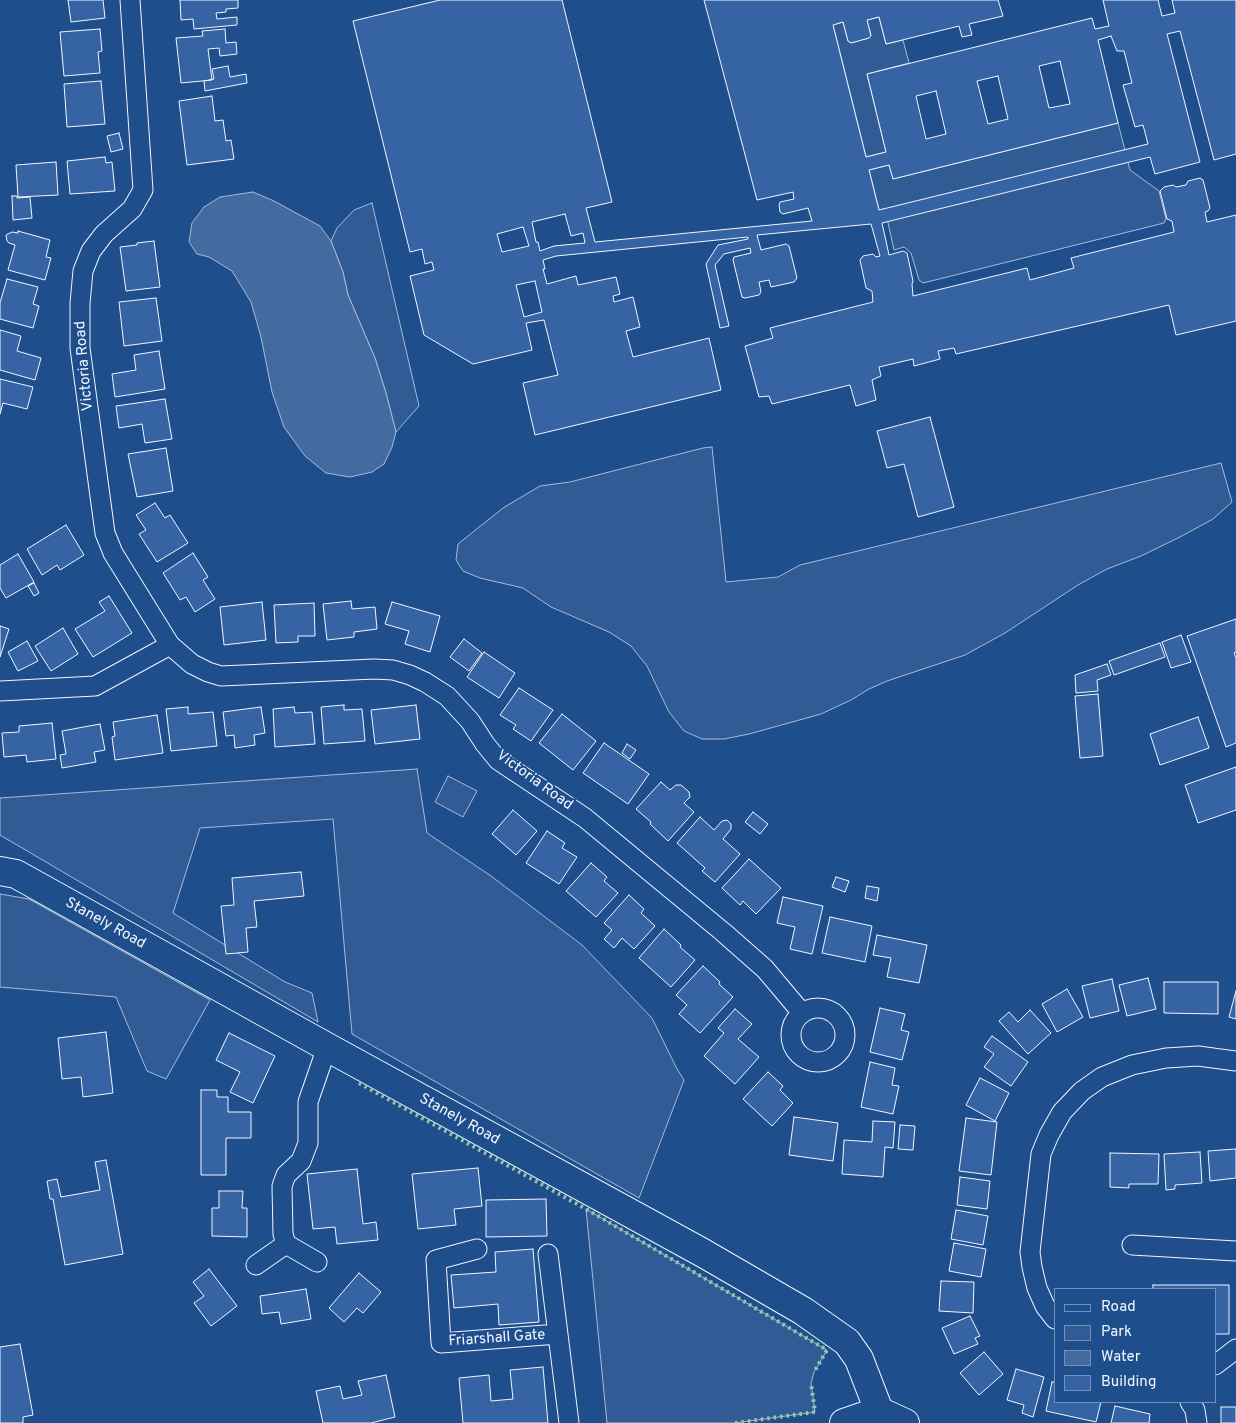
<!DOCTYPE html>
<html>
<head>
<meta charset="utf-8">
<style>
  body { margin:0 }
  #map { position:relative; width:1236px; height:1423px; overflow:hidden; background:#1f4e8c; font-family:Overpass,sans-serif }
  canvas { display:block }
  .legend { position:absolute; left:1054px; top:1288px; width:162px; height:115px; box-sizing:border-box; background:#1f4e8c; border:1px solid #7391ba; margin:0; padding:6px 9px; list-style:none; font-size:15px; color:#f2f6ff }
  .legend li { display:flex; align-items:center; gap:10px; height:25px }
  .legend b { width:25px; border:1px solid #7391ba }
</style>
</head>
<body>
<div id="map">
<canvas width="1236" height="1423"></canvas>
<ul class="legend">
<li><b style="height:6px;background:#1f4e8c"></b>Road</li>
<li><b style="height:14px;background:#305b95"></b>Park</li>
<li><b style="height:14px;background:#446ba0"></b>Water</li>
<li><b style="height:14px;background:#3563a3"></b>Building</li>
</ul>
</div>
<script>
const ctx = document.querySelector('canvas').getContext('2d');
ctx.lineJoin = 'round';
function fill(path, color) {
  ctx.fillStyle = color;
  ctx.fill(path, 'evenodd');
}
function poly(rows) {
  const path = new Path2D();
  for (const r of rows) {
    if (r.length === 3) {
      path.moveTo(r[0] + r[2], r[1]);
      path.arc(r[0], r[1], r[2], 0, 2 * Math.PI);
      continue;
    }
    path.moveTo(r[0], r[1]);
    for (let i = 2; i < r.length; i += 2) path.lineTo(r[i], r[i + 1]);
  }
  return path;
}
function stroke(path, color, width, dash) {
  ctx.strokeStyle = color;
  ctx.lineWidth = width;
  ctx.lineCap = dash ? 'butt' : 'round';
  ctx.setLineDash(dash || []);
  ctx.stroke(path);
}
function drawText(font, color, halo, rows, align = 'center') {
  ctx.font = font + ' Overpass,sans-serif';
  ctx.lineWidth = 4;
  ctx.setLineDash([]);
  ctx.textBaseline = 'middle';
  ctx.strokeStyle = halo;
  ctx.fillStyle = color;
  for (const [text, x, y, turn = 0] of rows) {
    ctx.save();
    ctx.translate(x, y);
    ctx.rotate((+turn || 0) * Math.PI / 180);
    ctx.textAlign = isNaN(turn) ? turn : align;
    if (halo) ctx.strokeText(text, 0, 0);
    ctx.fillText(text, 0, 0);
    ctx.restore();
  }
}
const green = poly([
  [879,17,886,44,903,40,909,63,867,74,886,152,866,157,833,25,843,22,848,41,851,43,869,38,871,35,867,20,879,17],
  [1118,123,1130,170,1159,191,1166,219,1164,223,923,283,919,280,911,253,904,247,894,250,885,209,879,210,869,170,889,165,893,179,1118,123],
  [372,203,419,406,396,432,386,393,375,358,348,295,343,272,331,241,337,228,354,210,372,203],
  [712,447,726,582,778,577,800,565,1221,463,1232,502,1213,519,1180,537,1141,556,1107,569,1078,585,1005,633,965,655,887,681,869,689,851,700,821,714,749,734,724,739,702,739,684,731,669,712,647,666,631,646,609,632,551,607,523,588,480,578,463,571,456,560,458,544,503,508,540,486,570,482,703,448,712,447],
  [417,769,427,833,491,876,582,945,652,1018,677,1069,684,1080,639,1198,352,1034,333,819,200,828,173,913,285,982,312,993,318,1022,0,835,0,798,417,769],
  [448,776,477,791,463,817,435,802,448,776],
  [0,894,29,899,210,1000,166,1079,147,1071,116,997,0,987,0,894],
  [586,1209,827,1350,814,1372,811,1383,815,1412,735,1423,607,1423,586,1209]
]);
fill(green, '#305b95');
stroke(green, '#a8bbd7', 1);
const water = poly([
  [253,192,274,201,320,226,331,241,343,272,348,295,375,358,386,393,396,432,392,447,384,464,372,472,350,477,326,473,305,456,284,427,272,392,261,337,251,302,232,271,209,257,197,254,189,242,192,223,204,207,220,197,253,192]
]);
fill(water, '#446ba0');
stroke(water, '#a8bbd7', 1);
const building = poly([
  [68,0,103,0,105,18,71,22,68,0],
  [180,0,238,0,238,8,226,9,226,12,216,13,217,19,237,17,237,25,194,29,193,19,181,20,180,0],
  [440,0,562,0,612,202,586,208,595,242,812,221,808,208,783,214,780,212,779,205,780,202,794,199,793,192,757,200,704,0,998,0,1003,16,969,24,972,35,962,37,959,26,886,44,879,17,867,20,871,36,869,38,851,43,848,41,843,22,833,25,866,157,886,152,867,74,1092,18,1095,29,1109,26,1103,0,1158,0,1162,16,1175,13,1172,0,1236,0,1236,154,1214,160,1180,31,1167,34,1200,162,1155,174,1150,157,882,223,889,255,903,251,907,253,913,281,912,284,913,296,1027,268,1030,280,1074,268,1071,258,1174,232,1172,221,1167,219,1160,191,1164,187,1173,185,1176,187,1186,185,1188,181,1200,178,1203,180,1210,208,1208,211,1205,212,1207,222,1236,215,1236,321,1176,335,1169,305,956,354,954,348,938,351,940,359,914,366,913,359,879,367,881,376,872,380,876,400,856,406,850,385,772,404,769,396,759,397,745,346,773,338,770,328,873,302,872,291,866,288,860,260,863,256,873,254,876,257,880,256,871,224,757,235,761,250,786,244,789,246,797,278,794,282,771,287,769,280,759,282,761,292,759,295,745,298,742,297,733,260,734,257,751,253,750,248,724,254,715,265,729,326,720,328,706,264,718,245,748,239,748,237,556,256,543,260,545,269,543,269,547,284,576,276,578,285,616,277,620,294,613,296,614,302,633,297,640,327,626,331,633,357,709,338,721,390,535,435,523,383,558,375,544,320,526,323,532,350,473,364,424,335,410,276,434,270,432,262,425,264,422,249,410,252,353,21,440,0],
  [1111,36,1117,51,1124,51,1132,83,1123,85,1135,127,1143,125,1148,144,879,210,869,170,889,165,893,179,1118,123,1098,40,1111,36],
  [1060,61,1070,104,1049,108,1039,66,1060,61],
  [998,76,1008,119,988,124,977,81,998,76],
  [936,91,946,134,926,139,916,96,936,91],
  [565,214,571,236,583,233,585,243,554,246,540,251,538,242,536,242,532,222,565,214],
  [523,227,529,246,502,252,497,234,523,227],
  [535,281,542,312,524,317,516,285,535,281],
  [100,29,102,51,98,52,100,73,64,76,60,32,100,29],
  [225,29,226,43,236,42,237,54,220,56,219,48,208,49,212,80,181,83,176,38,203,36,202,31,225,29],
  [228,66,230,77,246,74,247,83,205,91,204,81,214,79,212,69,228,66],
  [101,81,105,124,67,127,64,84,101,81],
  [212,96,215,121,223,120,226,141,231,140,234,159,187,165,179,101,212,96],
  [119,133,123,149,111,152,107,136,119,133],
  [105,157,106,163,112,162,115,191,70,194,67,161,105,157],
  [56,162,58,195,18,197,16,165,56,162],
  [12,196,17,196,17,198,30,197,32,218,13,220,12,196],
  [18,231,50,240,46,257,51,258,45,280,8,270,15,245,9,243,7,241,6,235,12,232,18,233,18,231],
  [154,241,160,287,126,291,120,247,137,245,137,243,154,241],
  [7,279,38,287,33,304,39,306,33,328,0,319,0,303,7,279],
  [156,298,162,341,124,346,119,302,156,298],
  [0,330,21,336,17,351,41,358,35,380,0,370,0,330],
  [159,351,165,389,115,397,112,374,136,370,134,355,159,351],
  [0,379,33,387,27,409,3,403,0,414,0,379],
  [165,399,172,439,145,443,142,424,119,428,116,406,165,399],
  [930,417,954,507,918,517,904,464,887,468,877,431,930,417],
  [166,448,173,491,137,497,128,454,166,448],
  [155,503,165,518,170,515,188,543,157,562,139,534,146,530,136,515,155,503],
  [66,525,84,555,60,570,57,565,42,575,27,549,66,525],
  [193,553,208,577,203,580,215,599,195,612,186,597,180,600,163,573,193,553],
  [18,554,34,582,6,598,0,588,0,565,18,554],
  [34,583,39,593,34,596,28,586,34,583],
  [109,596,132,633,93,657,75,629,105,611,99,602,109,596],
  [351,601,352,609,375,607,377,629,354,632,354,637,327,640,323,604,351,601],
  [262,602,266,640,224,645,220,607,262,602],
  [392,602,440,616,430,652,405,644,409,631,385,624,392,602],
  [314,603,315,636,298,636,298,642,276,643,274,605,314,603],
  [1236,619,1236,652,1234,653,1236,658,1236,743,1226,747,1187,636,1236,619],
  [0,626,9,629,0,657,0,626],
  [63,628,78,654,51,671,35,646,63,628],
  [1181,635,1191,662,1171,668,1162,642,1181,635],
  [464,639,482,653,469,671,450,657,464,639],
  [27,641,38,661,18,671,8,652,27,641],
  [1160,643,1165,657,1114,675,1109,661,1160,643],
  [484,652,515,673,499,698,467,677,484,652],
  [1107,664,1111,675,1097,680,1098,691,1076,693,1075,675,1107,664],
  [519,688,553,710,531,741,513,729,516,725,500,715,519,688],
  [1098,694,1103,756,1080,758,1075,696,1098,694],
  [344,705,344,710,362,709,365,741,324,744,321,707,344,705],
  [416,705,420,739,375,744,371,710,416,705],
  [188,707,188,714,213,712,217,746,171,751,166,709,188,707],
  [261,707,265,733,254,735,255,745,235,748,234,735,226,736,223,712,261,707],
  [294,707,295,713,312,712,315,744,275,747,273,709,294,707],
  [562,714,596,741,573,770,539,743,562,714],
  [157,715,163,753,115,760,112,737,115,736,113,722,157,715],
  [1198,717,1209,748,1160,765,1150,734,1198,717],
  [52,723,56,759,27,762,26,755,4,757,2,733,19,732,19,726,52,723],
  [100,724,105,750,94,752,96,762,62,768,60,755,66,754,62,731,100,724],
  [604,743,649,774,628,804,583,773,604,743],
  [627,744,636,750,630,759,622,753,627,744],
  [1236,767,1236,810,1198,823,1185,785,1236,767],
  [661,782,670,790,676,785,681,785,689,792,690,797,684,803,694,812,668,841,650,824,651,822,636,809,661,782],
  [513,810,537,831,516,855,492,834,513,810],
  [753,812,768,824,760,834,745,822,753,812],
  [700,817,714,830,722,821,727,820,731,824,731,829,723,839,740,854,715,882,702,871,705,868,677,843,700,817],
  [547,831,565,843,562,848,577,857,559,884,526,863,547,831],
  [749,859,781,888,756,914,743,901,740,905,722,888,749,859],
  [591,863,607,877,604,881,618,893,596,917,566,891,591,863],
  [301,872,304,896,254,901,257,927,246,928,248,952,226,954,221,906,234,905,232,878,301,872],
  [836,877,849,881,845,892,832,887,836,877],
  [867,886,879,888,877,901,865,898,867,886],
  [629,895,644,909,641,913,655,926,634,949,622,938,614,948,604,939,612,930,604,923,629,895],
  [783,897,823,906,812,954,790,949,795,927,777,923,783,897],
  [830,917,872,926,865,962,822,953,830,917],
  [664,929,681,945,680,947,695,960,671,987,639,958,664,929],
  [877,935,927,945,919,983,887,977,891,958,873,955,877,935],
  [703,966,720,982,719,984,733,997,700,1033,679,1014,687,1005,676,995,703,966],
  [1148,978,1156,1009,1127,1016,1119,985,1148,978],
  [1112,979,1119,1011,1090,1018,1082,986,1112,979],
  [1164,982,1218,982,1218,1014,1164,1013,1164,982],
  [1067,989,1083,1017,1057,1032,1042,1004,1067,989],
  [1236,991,1236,1019,1229,1017,1236,991],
  [880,1008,905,1014,901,1030,909,1032,902,1060,870,1052,880,1008],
  [735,1009,752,1024,738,1039,759,1057,735,1084,704,1056,724,1033,718,1028,735,1009],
  [1030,1010,1051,1033,1028,1054,999,1021,1009,1012,1018,1022,1030,1010],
  [106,1032,113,1093,83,1097,81,1077,62,1079,58,1038,106,1032],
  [229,1033,275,1056,253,1103,230,1092,240,1072,216,1060,229,1033],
  [992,1036,1028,1062,1011,1086,984,1067,994,1054,984,1047,992,1036],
  [870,1062,895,1068,892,1085,899,1086,893,1114,861,1107,870,1062],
  [768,1072,783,1086,780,1090,793,1103,772,1126,743,1099,768,1072],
  [980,1078,1009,1093,995,1121,966,1105,980,1078],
  [201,1090,217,1090,217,1097,228,1097,228,1112,251,1112,251,1138,226,1138,226,1175,201,1175,201,1090],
  [794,1117,838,1123,833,1161,789,1155,794,1117],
  [966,1118,997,1122,991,1175,959,1171,966,1118],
  [873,1121,895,1122,893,1148,885,1147,883,1177,842,1174,844,1140,872,1142,873,1121],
  [900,1125,915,1126,913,1150,898,1149,900,1125],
  [1236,1149,1236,1178,1210,1181,1208,1151,1236,1149],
  [1200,1152,1202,1183,1175,1185,1175,1189,1166,1190,1164,1154,1200,1152],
  [1110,1153,1159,1154,1158,1184,1129,1184,1129,1188,1110,1187,1110,1153],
  [106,1160,123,1254,65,1265,53,1199,50,1199,47,1181,57,1179,61,1197,100,1190,95,1162,106,1160],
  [478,1168,482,1206,454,1209,456,1225,418,1229,412,1174,478,1168],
  [357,1169,363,1224,376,1222,378,1240,337,1244,335,1227,313,1229,307,1174,357,1169],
  [960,1177,990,1181,987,1209,957,1205,960,1177],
  [219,1191,243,1191,242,1208,247,1208,247,1237,212,1236,212,1208,219,1208,219,1191],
  [546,1199,547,1236,486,1237,486,1200,546,1199],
  [956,1210,988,1216,983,1245,951,1239,956,1210],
  [954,1243,986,1249,981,1277,949,1271,954,1243],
  [533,1249,539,1322,499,1325,498,1304,454,1308,451,1275,496,1272,495,1252,533,1249],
  [209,1269,237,1306,211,1326,194,1303,204,1296,193,1282,209,1269],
  [359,1273,381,1292,363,1313,357,1308,344,1322,329,1308,359,1273],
  [941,1281,974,1282,973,1313,939,1311,941,1281],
  [1153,1285,1229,1285,1229,1334,1215,1334,1215,1289,1153,1289,1153,1285],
  [306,1289,311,1319,281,1324,279,1312,262,1314,260,1296,306,1289],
  [970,1316,980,1336,975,1338,978,1344,954,1354,942,1328,970,1316],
  [20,1344,33,1415,23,1417,23,1423,0,1423,0,1347,20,1344],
  [984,1352,1003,1374,979,1395,960,1373,984,1352],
  [543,1367,548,1423,463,1423,459,1378,489,1375,491,1401,513,1399,510,1370,543,1367],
  [1016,1369,1044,1377,1033,1417,1022,1413,1024,1405,1007,1400,1016,1369],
  [386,1375,395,1417,371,1423,323,1423,316,1391,340,1386,343,1399,362,1395,358,1381,386,1375],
  [1052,1382,1055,1382,1055,1402,1101,1402,1096,1422,1046,1411,1052,1382],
  [1115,1406,1150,1414,1149,1423,1111,1423,1115,1406],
  [1221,1407,1236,1407,1236,1423,1221,1423,1221,1407]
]);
fill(building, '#3563a3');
stroke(building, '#f2f6ff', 1);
const street = poly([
  [130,0,143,190,132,209,104,234,91,251,83,271,80,303,80,348,105,533,113,553,170,645,192,664,208,672,221,676,374,669,393,670,410,675,425,682,447,696,470,721,485,744,498,760,585,818,723,932,765,969,802,1013],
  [0,691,95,686,170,645],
  [818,1035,27],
  [286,1244,283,1234,282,1186,286,1175,301,1161,308,1143,308,1102,327,1047],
  [1132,1245,1236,1251],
  [477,1249,436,1260,441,1343,558,1334],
  [548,1254,569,1423],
  [256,1265,286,1244,317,1262],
  [1055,1319,1045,1306,1037,1288,1032,1267,1030,1252,1041,1154,1049,1135,1062,1112,1082,1091,1102,1077,1132,1065,1166,1058,1198,1056,1236,1061],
  [1215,1365,1236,1349],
  [1190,1402,1195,1410,1197,1423]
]);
const secondary = poly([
  [0,871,16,874,327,1047,703,1253,803,1311,847,1342,859,1359,879,1411],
  [844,1423,879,1411,905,1423]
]);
stroke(street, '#f2f6ff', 21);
stroke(secondary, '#f2f6ff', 30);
stroke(street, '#1f4e8c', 19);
stroke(secondary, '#1f4e8c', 28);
stroke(poly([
  [359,1083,586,1209,827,1350,814,1372],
  [735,1423,815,1412,811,1383]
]), '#97c8a6', 4, [2.5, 4]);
drawText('15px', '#f2f6ff', '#1f4e8c', [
  ["Victoria Road",85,366,-95],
  ["Victoria Road",534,781,36],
  ["Stanely Road",105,924,29],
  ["Stanely Road",459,1120,29],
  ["Friarshall Gate",497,1339,-4]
]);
</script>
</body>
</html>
